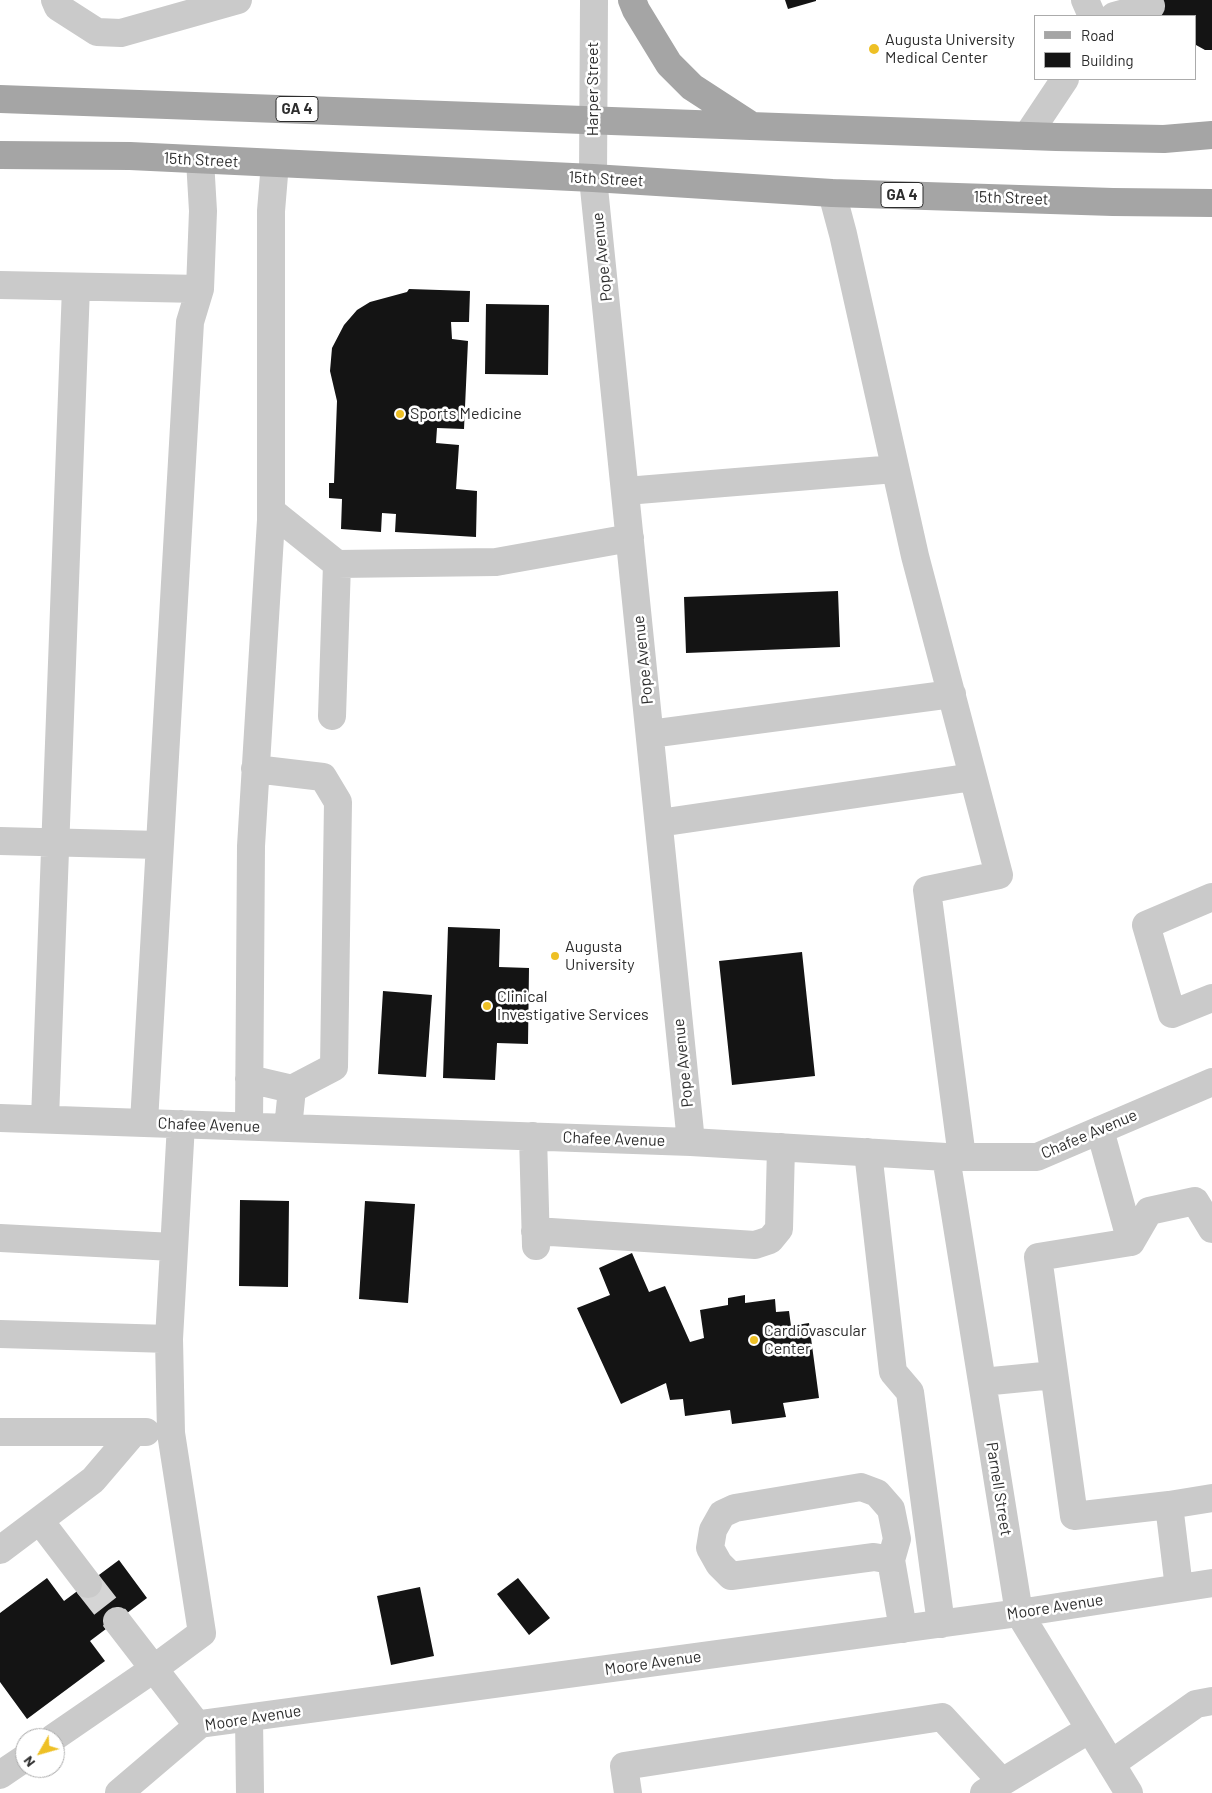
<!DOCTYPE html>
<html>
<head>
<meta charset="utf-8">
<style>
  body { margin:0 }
  #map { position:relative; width:1212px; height:1793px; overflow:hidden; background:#fff; font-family:Barlow,sans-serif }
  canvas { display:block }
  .legend { position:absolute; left:1034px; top:15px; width:162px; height:65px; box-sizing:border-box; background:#fff; border:1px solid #ababab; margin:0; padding:6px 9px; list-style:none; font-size:15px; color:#2d2d2d }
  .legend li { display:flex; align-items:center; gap:10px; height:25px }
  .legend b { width:25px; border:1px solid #ababab }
  .north { position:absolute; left:15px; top:1728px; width:50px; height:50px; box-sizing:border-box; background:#fff; border:1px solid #ababab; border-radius:50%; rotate:232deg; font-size:14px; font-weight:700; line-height:20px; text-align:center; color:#2d2d2d }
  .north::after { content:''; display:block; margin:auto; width:18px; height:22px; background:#eec025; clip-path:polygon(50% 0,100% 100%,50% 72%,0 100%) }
</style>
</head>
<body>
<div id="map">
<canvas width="1212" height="1793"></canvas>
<ul class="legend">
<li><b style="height:6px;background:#a5a5a5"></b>Road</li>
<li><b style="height:14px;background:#141414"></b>Building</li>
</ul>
<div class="north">N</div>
</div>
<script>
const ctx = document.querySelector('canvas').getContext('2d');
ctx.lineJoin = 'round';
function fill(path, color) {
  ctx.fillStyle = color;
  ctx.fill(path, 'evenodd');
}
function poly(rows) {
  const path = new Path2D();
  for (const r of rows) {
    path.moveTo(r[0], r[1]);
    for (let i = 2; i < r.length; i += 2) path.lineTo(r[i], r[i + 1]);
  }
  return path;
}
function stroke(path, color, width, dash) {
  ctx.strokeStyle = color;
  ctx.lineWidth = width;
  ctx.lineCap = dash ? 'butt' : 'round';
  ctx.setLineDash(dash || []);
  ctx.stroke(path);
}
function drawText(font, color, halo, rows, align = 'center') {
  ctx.font = font + ' Barlow,sans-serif';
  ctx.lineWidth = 5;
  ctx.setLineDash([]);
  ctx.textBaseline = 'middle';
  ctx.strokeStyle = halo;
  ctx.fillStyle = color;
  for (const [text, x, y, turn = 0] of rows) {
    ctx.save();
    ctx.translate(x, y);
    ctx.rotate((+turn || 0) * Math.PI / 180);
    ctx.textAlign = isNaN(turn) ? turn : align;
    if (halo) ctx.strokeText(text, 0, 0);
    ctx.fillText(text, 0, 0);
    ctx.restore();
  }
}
fill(poly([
  [785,0,816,0,816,1,788,9],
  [1149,0,1212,0,1212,50,1205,50,1196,45,1196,16,1159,16],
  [409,289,470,291,469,322,451,322,452,339,468,341,464,429,437,428,436,443,459,445,456,489,477,491,476,537,395,532,396,514,382,513,381,532,341,529,342,499,329,498,329,483,334,483,337,401,330,371,332,348,344,325,357,310,370,302,407,292],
  [486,304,549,305,548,375,485,374],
  [838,591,840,647,686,653,684,597],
  [448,927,500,929,499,967,529,968,528,1044,497,1043,495,1080,443,1078],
  [802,952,815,1076,732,1085,719,961],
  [383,991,432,995,426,1077,378,1074],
  [240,1200,289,1201,288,1287,239,1286],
  [365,1201,415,1204,408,1303,359,1299],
  [632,1253,649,1292,665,1286,690,1342,704,1338,700,1310,728,1305,728,1298,745,1295,745,1303,775,1299,776,1312,789,1311,791,1326,809,1323,819,1398,783,1403,786,1417,732,1424,730,1410,685,1416,683,1399,670,1400,666,1383,621,1404,577,1308,610,1295,599,1268],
  [119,1560,147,1598,90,1641,105,1661,27,1719,0,1682,0,1613,47,1578,64,1601],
  [518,1578,550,1618,529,1635,497,1594],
  [420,1587,434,1656,391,1665,377,1596]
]), '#141414');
stroke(poly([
  [88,1584,117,1621]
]), '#d5d5d5', 28, [28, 14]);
stroke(poly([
  [55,0,58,7,97,32,121,33,238,0],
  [594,0,593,178,691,1142],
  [1085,0,1092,16],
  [1114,16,1151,6],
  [1027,136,1065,79],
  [832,193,843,234,915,556,999,875,927,890,962,1157],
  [0,285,200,289],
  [626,491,895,469],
  [271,511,337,564,332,716],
  [337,564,496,562,630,538],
  [650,734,952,694],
  [255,769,323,777,338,802,334,1067,292,1089,288,1128],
  [659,823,973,777],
  [0,841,159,845],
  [1212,897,1146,925,1172,1014,1212,998],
  [249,1079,292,1089],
  [0,1118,691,1142,946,1157,1037,1157,1212,1082],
  [45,1119,76,287],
  [144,1122,190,322,200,289,203,211,200,160],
  [249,1126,251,846,271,520,271,211,275,163],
  [1100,1130,1131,1242],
  [533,1136,536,1246],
  [868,1152,893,1372,910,1392,941,1624],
  [946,1157,1019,1613,1129,1793],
  [535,1231,755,1245,770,1240,779,1229,781,1147],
  [0,1238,173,1247],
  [0,1334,169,1339],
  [982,1382,1054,1375],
  [0,1432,146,1432],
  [1169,1505,1212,1498],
  [40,1521,88,1584],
  [0,1550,93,1480,134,1432],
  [891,1560,874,1557,731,1576,719,1564,710,1548,713,1530,722,1514,735,1508,861,1487,877,1493,891,1509,897,1539,891,1560,903,1629],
  [1179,1588,1169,1505,1074,1516,1038,1257,1131,1242,1149,1211,1195,1201,1212,1229],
  [117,1621,198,1726],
  [249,1718,250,1793],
  [53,1738,152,1670,202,1633,171,1433,169,1339,181,1124],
  [1111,1764,1196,1704,1212,1701],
  [0,1775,25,1758],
  [119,1793,200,1724,1019,1613,1212,1583],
  [628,1793,624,1766,942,1717,1002,1782],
  [984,1793,1090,1729]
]), '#cacaca', 28);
stroke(poly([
  [632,0,636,10,669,64,692,87,752,126],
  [0,99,1056,137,1164,139,1212,135],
  [0,155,130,156,593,178,832,193,1113,202,1212,203]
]), '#a5a5a5', 28);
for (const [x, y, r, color] of [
  [874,49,6,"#eec025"],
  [400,414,5,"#eec025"],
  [555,956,5,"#eec025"],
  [487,1006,5,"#eec025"],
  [754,1340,5,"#eec025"]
]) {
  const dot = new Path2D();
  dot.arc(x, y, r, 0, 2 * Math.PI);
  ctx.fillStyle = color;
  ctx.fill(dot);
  stroke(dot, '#fff', 2);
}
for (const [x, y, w] of [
  [297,109,42],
  [902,195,42]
]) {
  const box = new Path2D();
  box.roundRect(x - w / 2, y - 12.5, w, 25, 4);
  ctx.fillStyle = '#fff';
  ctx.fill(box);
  stroke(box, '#2d2d2d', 1);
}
drawText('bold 15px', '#2d2d2d', null, [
  ["GA 4",297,109],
  ["GA 4",902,195]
]);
drawText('16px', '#2d2d2d', '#fff', [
  ["Augusta University",885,40],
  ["Medical Center",885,58],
  ["Sports Medicine",410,414],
  ["Augusta",565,947],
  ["University",565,965],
  ["Clinical",497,997],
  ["Investigative Services",497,1015],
  ["Cardiovascular",764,1331],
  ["Center",764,1349]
], 'left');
drawText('16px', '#2d2d2d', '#fff', [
  ["Harper Street",593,89,-90],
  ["15th Street",201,160,3],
  ["15th Street",606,179,3],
  ["15th Street",1011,198,2],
  ["Pope Avenue",602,257,-96],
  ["Pope Avenue",643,660,-96],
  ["Pope Avenue",683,1063,-96],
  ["Chafee Avenue",209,1125,2],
  ["Chafee Avenue",1089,1134,-23],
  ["Chafee Avenue",614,1139,2],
  ["Parnell Street",999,1489,81],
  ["Moore Avenue",1055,1607,-9],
  ["Moore Avenue",653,1663,-8],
  ["Moore Avenue",253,1718,-9]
]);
</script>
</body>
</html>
